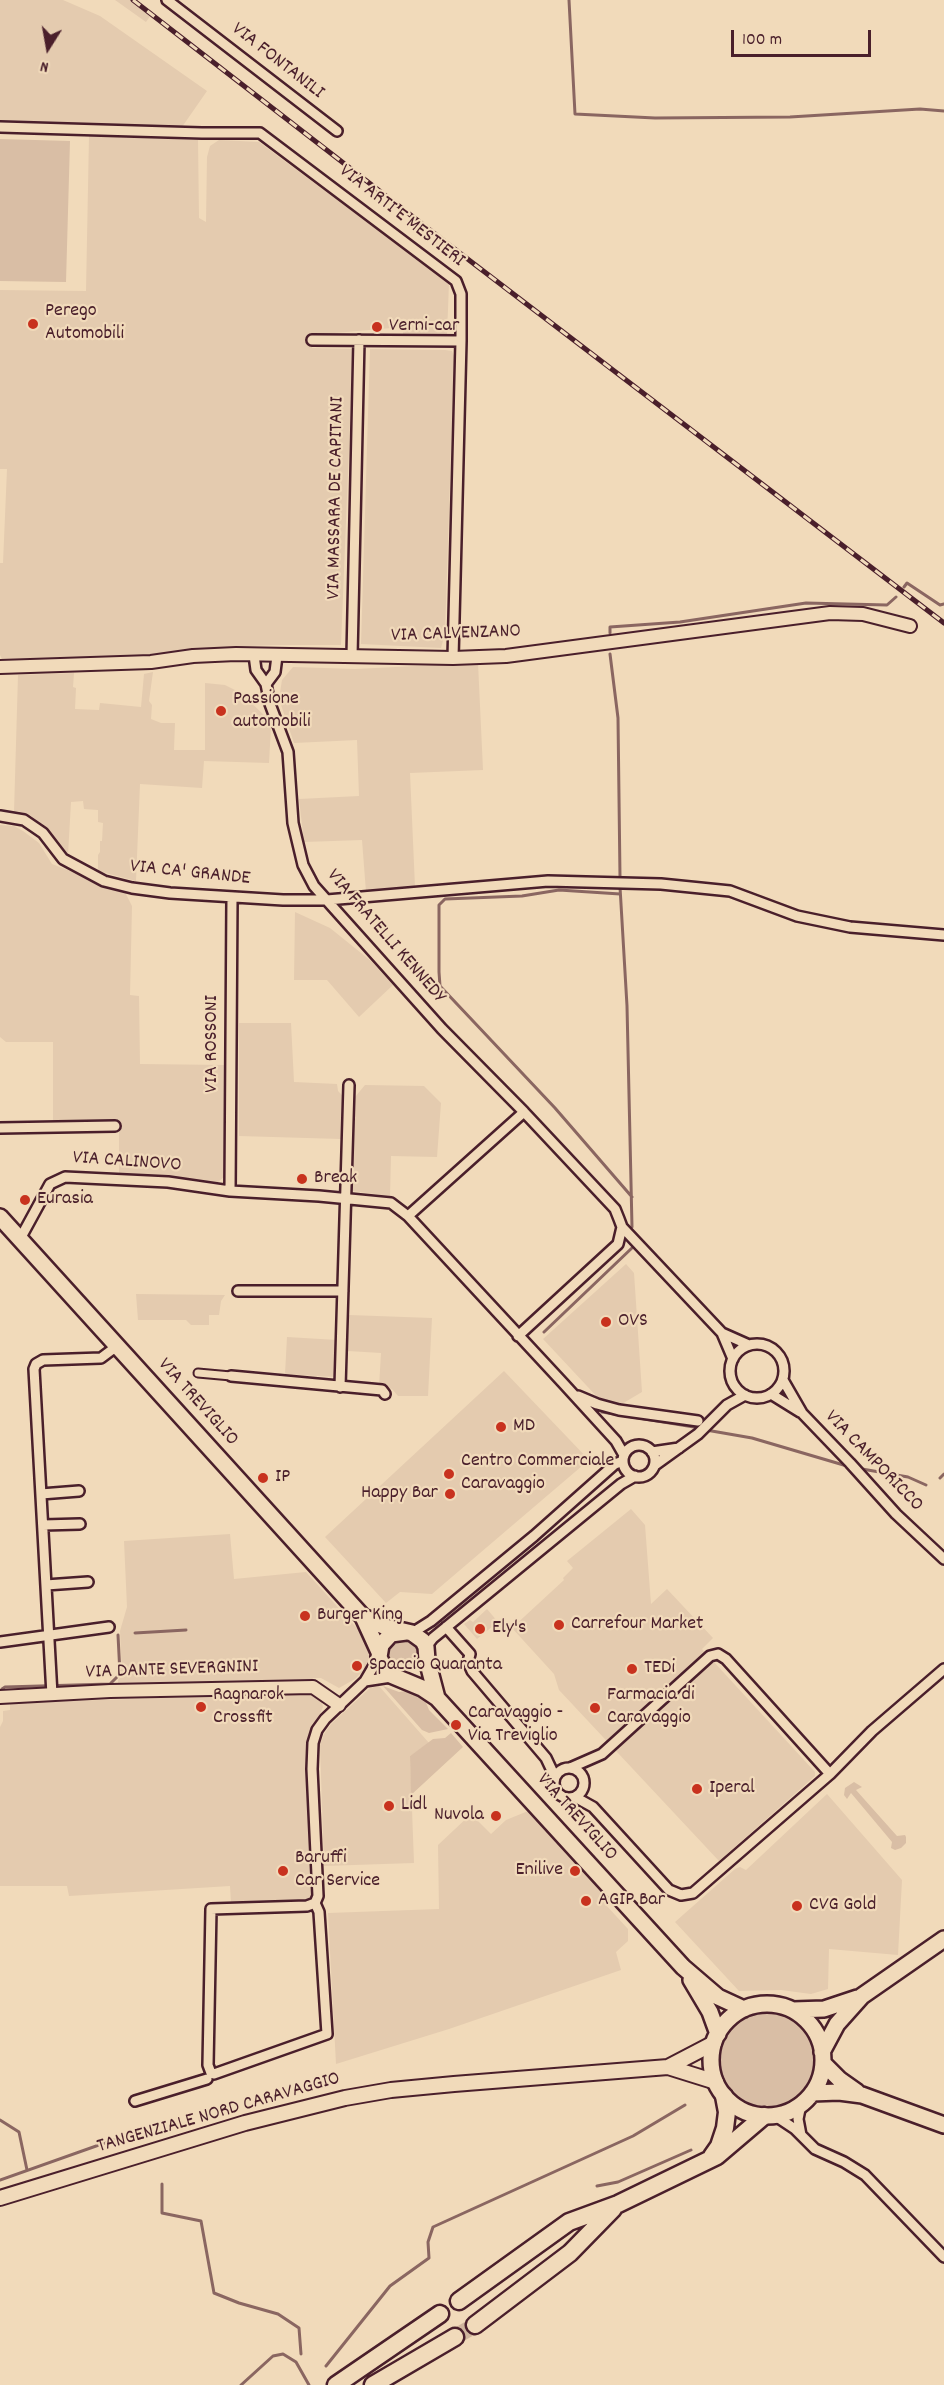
<!DOCTYPE html>
<html>
<head>
<meta charset="utf-8">
<style>
  body { margin:0 }
  #map { position:relative; width:944px; height:2385px; overflow:hidden; background:#f1daba; font-family:Dekko,sans-serif }
  canvas { display:block }
  .north { position:absolute; left:18px; top:18px; width:60px; height:60px; -webkit-text-stroke:4px #f1daba; paint-order:stroke; rotate:191deg; font-size:16px; font-weight:700; line-height:24px; text-align:center; color:#4a1f2b }
  .north::after { content:''; display:block; margin:auto; width:21px; height:27px; background:#4a1f2b; clip-path:polygon(50% 0,100% 100%,50% 72%,0 100%) }
  .scale { position:absolute; left:731px; top:30px; width:140px; height:27px; box-sizing:border-box; border:3px solid #4a1f2b; border-top:0; padding-left:8px; font-size:18px; line-height:21px; white-space:nowrap; color:#4a1f2b; -webkit-text-stroke:4px #f1daba; paint-order:stroke }
</style>
</head>
<body>
<div id="map">
<canvas width="944" height="2385"></canvas>
<div class="north">N</div>
<div class="scale">100 m</div>
</div>
<script>
const ctx = document.querySelector('canvas').getContext('2d');
ctx.lineJoin = 'round';
function fill(path, color) {
  ctx.fillStyle = color;
  ctx.fill(path, 'evenodd');
}
function poly(rows) {
  const path = new Path2D();
  for (const r of rows) {
    if (r.length === 3) {
      path.moveTo(r[0] + r[2], r[1]);
      path.arc(r[0], r[1], r[2], 0, 2 * Math.PI);
      continue;
    }
    path.moveTo(r[0], r[1]);
    for (let i = 2; i < r.length; i += 2) path.lineTo(r[i], r[i + 1]);
  }
  return path;
}
function stroke(path, color, width, dash) {
  ctx.strokeStyle = color;
  ctx.lineWidth = width;
  ctx.lineCap = dash ? 'butt' : 'round';
  ctx.setLineDash(dash || []);
  ctx.stroke(path);
}
function drawText(font, color, halo, rows, align = 'center') {
  ctx.font = font + ' Dekko,sans-serif';
  ctx.lineWidth = 4.5;
  ctx.setLineDash([]);
  ctx.textBaseline = 'middle';
  ctx.strokeStyle = halo;
  ctx.fillStyle = color;
  for (const [text, x, y, turn = 0] of rows) {
    ctx.save();
    ctx.translate(x, y);
    ctx.rotate((+turn || 0) * Math.PI / 180);
    ctx.textAlign = isNaN(turn) ? turn : align;
    if (halo) ctx.strokeText(text, 0, 0);
    ctx.fillText(text, 0, 0);
    ctx.restore();
  }
}
fill(poly([
  [0,0,63,0,100,16,207,91,182,127,0,123],
  [115,0,137,0,153,12,146,22],
  [89,136,198,140,199,218,206,222,207,157,210,146,219,140,259,142,449,283,447,335,403,334,403,327,312,335,312,348,353,349,341,645,274,645,225,647,151,656,3,661,0,655,0,563,3,563,7,469,0,469,0,290,86,291],
  [370,349,445,350,452,351,454,356,445,633,441,648,361,644],
  [478,663,483,770,410,773,415,887,366,892,362,840,304,842,299,799,359,796,357,740,294,743,279,699,282,680,293,667,355,669],
  [153,672,149,701,152,705,151,719,161,723,175,723,174,750,205,750,205,683,225,685,241,693,266,717,271,727,269,763,204,761,202,788,140,784,136,881,98,871,98,855,100,852,100,841,102,841,103,823,98,822,98,810,84,809,83,801,71,802,68,855,50,832,30,815,18,811,14,812,18,675,74,673,73,687,76,688,75,709,99,710,100,703,141,707,144,674],
  [0,825,14,826,23,831,39,843,52,864,125,892,132,906,130,995,139,996,140,1064,226,1065,224,1177,218,1182,119,1177,119,1122,53,1124,53,1042,6,1042,0,1037],
  [295,912,330,928,371,961,393,985,359,1017,327,980,294,980],
  [239,1023,291,1023,294,1082,337,1084,338,1091,343,1096,341,1139,239,1136],
  [365,1085,424,1086,441,1103,437,1157,391,1156,390,1196,352,1191,355,1097],
  [626,1264,634,1273,642,1392,620,1405,600,1400,543,1339],
  [136,1294,225,1295,221,1301,219,1315,209,1315,209,1325,191,1325,186,1320,138,1320],
  [349,1315,432,1318,428,1396,398,1396,392,1389,379,1387,381,1353,348,1351],
  [287,1337,337,1340,335,1377,285,1374],
  [504,1371,589,1460,432,1594,400,1592,386,1603,325,1537],
  [631,1509,645,1525,651,1604,667,1589,713,1638,702,1649,815,1772,815,1776,719,1861,559,1690,554,1674,512,1628,564,1580,563,1578,573,1568,567,1561],
  [230,1534,234,1579,306,1572,364,1636,370,1646,369,1661,365,1669,355,1679,339,1688,321,1678,313,1678,311,1681,118,1686,118,1680,122,1675,120,1631,127,1607,124,1541],
  [487,1609,498,1622,477,1639,464,1624,470,1620,473,1622],
  [379,1686,429,1743,410,1756,414,1863,324,1866,320,1745,324,1734,331,1724,370,1688],
  [312,1693,321,1699,323,1707,306,1744,312,1901,231,1903,230,1886,69,1896,67,1886,0,1886,0,1727,3,1721,3,1711,10,1710,10,1703],
  [827,1794,902,1880,898,1955,829,1949,828,1989,811,1994,781,1990,739,1991,675,1922,735,1869,740,1867,746,1870],
  [533,1809,611,1898,605,1904,628,1929,628,1941,616,1952,621,1970,449,2029,336,2064,328,1913,439,1909,438,1845,471,1814,491,1834,506,1820]
]), '#e4cbaf');
fill(poly([
  [0,139,70,141,66,282,0,281],
  [402,1656,16],
  [383,1686,399,1692,413,1690,423,1695,429,1710,448,1729,429,1733,422,1730],
  [451,1733,463,1747,411,1795,410,1756,433,1739,445,1738],
  [854,1782,862,1787,856,1790,897,1836,905,1835,906,1837,906,1843,901,1848,895,1850,891,1848,892,1842,851,1793,847,1799,844,1795,845,1788],
  [768,2061,49]
]), '#d9bea5');
stroke(poly([
  [569,0,575,114,655,118,790,117,920,109,944,111],
  [904,587,907,583,940,605,944,604],
  [610,633,610,627,680,622,806,603,887,605,896,597],
  [610,654,618,718,620,877],
  [620,887,627,1006,632,1227],
  [620,894,559,890,522,896,445,899,439,905,439,972,440,986,555,1108,632,1197],
  [544,1332,633,1247],
  [602,1412,700,1428],
  [706,1430,752,1438,847,1466],
  [862,1469,908,1477,926,1485],
  [940,1478,944,1474],
  [135,1633,186,1630],
  [2,1689,5,1687,110,1684,120,1674,118,1635],
  [0,2120,19,2132,27,2170],
  [0,2180,161,2123],
  [162,2184,162,2213,201,2221,214,2293,239,2303,278,2314,299,2328,301,2354],
  [597,2186,618,2182,691,2150],
  [326,2366,390,2286,429,2258,428,2242,433,2227,633,2136,685,2105],
  [241,2385,273,2356,283,2354,296,2362,309,2385]
]), '#8a6661', 3);
stroke(poly([
  [455,2337,475,2325]
]), '#d0b59d', 16, [16, 8]);
const pedestrian = poly([
  [198,1373,231,1376]
]);
const minor = poly([
  [167,0,337,131],
  [0,127,202,133,260,133,456,281,461,294,461,341,453,658],
  [312,340,461,341],
  [254,655,256,670,266,684,270,704,288,752,293,823,303,865,314,886,442,1029,524,1112,615,1209,619,1219,622,1227,618,1244,518,1336],
  [352,656,359,340],
  [266,684,275,672,277,656],
  [0,816,24,820,43,833,63,859,104,881,132,888,170,893,283,900,327,900,548,881,661,884,730,891,797,916,850,927,944,935],
  [0,1128,115,1126],
  [230,1191,232,898],
  [408,1216,524,1112],
  [622,1227,722,1333,733,1359],
  [20,1239,50,1184,65,1177,168,1182,230,1191,319,1196,391,1203,408,1216,563,1383,616,1441,624,1455],
  [238,1291,343,1291],
  [722,1333,749,1345],
  [757,1371,27],
  [231,1376,382,1390,385,1394],
  [783,1380,802,1413,850,1463,896,1514,944,1559],
  [340,1387,349,1085],
  [771,1394,800,1412],
  [578,1396,597,1404,619,1410,698,1421],
  [639,1461,16],
  [652,1452,679,1448],
  [655,1465,698,1434,727,1405,745,1395],
  [41,1494,79,1491],
  [43,1525,80,1524],
  [46,1585,88,1582],
  [446,1627,470,1654,468,1662,472,1671,546,1758,555,1777],
  [412,1633,431,1621,534,1536,615,1464,623,1461],
  [0,1642,109,1627],
  [426,1647,433,1638,499,1584,621,1484,635,1476],
  [365,1681,391,1677],
  [52,1695,34,1369,36,1364,43,1360,101,1358,117,1346],
  [570,1768,602,1754,710,1656,718,1654,726,1659,830,1774],
  [569,1783,15],
  [575,1797,593,1807,669,1890,681,1895,693,1893,830,1774,872,1731,944,1669],
  [315,1903,307,1906,211,1909,208,2065,211,2073,214,2074,327,2034,319,1912,315,1903,318,1896,312,1769,313,1743,317,1730,325,1719,365,1681,379,1657],
  [135,2101,207,2079],
  [801,2104,798,2119,801,2135],
  [774,2115,795,2129,815,2149,844,2162,865,2175,944,2257]
]);
const tertiary = poly([
  [0,667,151,662,193,656,236,654,453,658,506,656,830,613,863,614,910,626],
  [0,1697,110,1691,313,1687,339,1705]
]);
const secondary = poly([
  [668,2067,716,2082],
  [0,2198,245,2123,345,2098,391,2090,454,2084,668,2067,714,2043]
]);
const primary = poly([
  [0,1217,363,1617,379,1652],
  [363,1617,386,1627,412,1633,423,1641,426,1647,427,1660,437,1698],
  [406,1632,391,1634,381,1645,379,1657,386,1673,422,1688,437,1698,683,1967,718,1997,744,2009],
  [691,1980,710,2012,718,2034],
  [767,2060,56],
  [793,2010,824,2009,857,1998],
  [822,2052,837,2024,862,1996,944,1939],
  [823,2063,840,2080,857,2092],
  [812,2093,839,2092,862,2095,944,2125]
]);
const motorway = poly([
  [712,2156,719,2146,725,2128,727,2112,724,2096],
  [459,2301,569,2222,618,2204,717,2156,764,2116],
  [475,2325,570,2253,613,2209],
  [336,2385,440,2314],
  [373,2385,455,2337]
]);
stroke(pedestrian, '#4a1f2b', 11);
stroke(minor, '#4a1f2b', 14);
stroke(tertiary, '#4a1f2b', 16);
stroke(secondary, '#4a1f2b', 18);
stroke(primary, '#4a1f2b', 20);
stroke(motorway, '#4a1f2b', 21);
stroke(pedestrian, '#f1daba', 7);
stroke(minor, '#f1daba', 9);
stroke(tertiary, '#f1daba', 12);
stroke(secondary, '#f1daba', 14);
stroke(primary, '#f1daba', 15);
stroke(motorway, '#f1daba', 16);
const rail = poly([
  [133,0,448,244,944,623]
]);
stroke(rail, '#4a1f2b', 5);
stroke(rail, '#f1daba', 3, [9]);
for (const [x, y, r, color] of [
  [33,324,6,"#c8321e"],
  [377,327,6,"#c8321e"],
  [221,711,6,"#c8321e"],
  [302,1179,6,"#c8321e"],
  [25,1200,6,"#c8321e"],
  [606,1322,6,"#c8321e"],
  [501,1427,6,"#c8321e"],
  [449,1474,6,"#c8321e"],
  [263,1478,6,"#c8321e"],
  [450,1494,6,"#c8321e"],
  [305,1616,6,"#c8321e"],
  [559,1625,6,"#c8321e"],
  [480,1629,6,"#c8321e"],
  [357,1666,6,"#c8321e"],
  [632,1669,6,"#c8321e"],
  [201,1707,6,"#c8321e"],
  [595,1708,6,"#c8321e"],
  [456,1725,6,"#c8321e"],
  [697,1789,6,"#c8321e"],
  [389,1806,6,"#c8321e"],
  [496,1816,6,"#c8321e"],
  [283,1871,6,"#c8321e"],
  [575,1871,6,"#c8321e"],
  [586,1901,6,"#c8321e"],
  [797,1906,6,"#c8321e"]
]) {
  const dot = new Path2D();
  dot.arc(x, y, r, 0, 2 * Math.PI);
  ctx.fillStyle = color;
  ctx.fill(dot);
  stroke(dot, '#f1daba', 2);
}
drawText('20px', '#4a1f2b', '#f1daba', [
  ["VIA FONTANILI",277,62,38],
  ["VIA ARTI E MESTIERI",401,217,38],
  ["VIA MASSARA DE CAPITANI",337,498,-89],
  ["VIA CALVENZANO",456,635,-2],
  ["VIA CA' GRANDE",190,874,6],
  ["VIA FRATELLI KENNEDY",385,937,49],
  ["VIA ROSSONI",213,1044,-90],
  ["VIA CALINOVO",127,1163,4],
  ["VIA TREVIGLIO",197,1403,48],
  ["VIA CAMPORICCO",873,1462,46],
  ["VIA DANTE SEVERGNINI",172,1671,-2],
  ["VIA TREVIGLIO",576,1818,48],
  ["TANGENZIALE NORD CARAVAGGIO",219,2114,-16]
]);
drawText('20px', '#4a1f2b', '#f1daba', [
  ["Perego",45,312],
  ["Automobili",45,335],
  ["Verni-car",389,327],
  ["Passione",233,700],
  ["automobili",233,723],
  ["Break",314,1179],
  ["Eurasia",37,1200],
  ["OVS",618,1322],
  ["MD",513,1427],
  ["Centro Commerciale",461,1462],
  ["Caravaggio",461,1485],
  ["IP",275,1478],
  ["Happy Bar",438,1494,"right"],
  ["Burger King",317,1616],
  ["Carrefour Market",571,1625],
  ["Ely's",492,1629],
  ["Spaccio Quaranta",369,1666],
  ["TEDi",644,1669],
  ["Ragnarok",213,1696],
  ["Crossfit",213,1719],
  ["Farmacia di",607,1696],
  ["Caravaggio",607,1719],
  ["Caravaggio -",468,1714],
  ["Via Treviglio",468,1737],
  ["Iperal",709,1789],
  ["Lidl",401,1806],
  ["Nuvola",484,1816,"right"],
  ["Baruffi",295,1859],
  ["Car Service",295,1882],
  ["Enilive",563,1871,"right"],
  ["AGIP Bar",598,1901],
  ["CVG Gold",809,1906]
], 'left');
</script>
</body>
</html>
